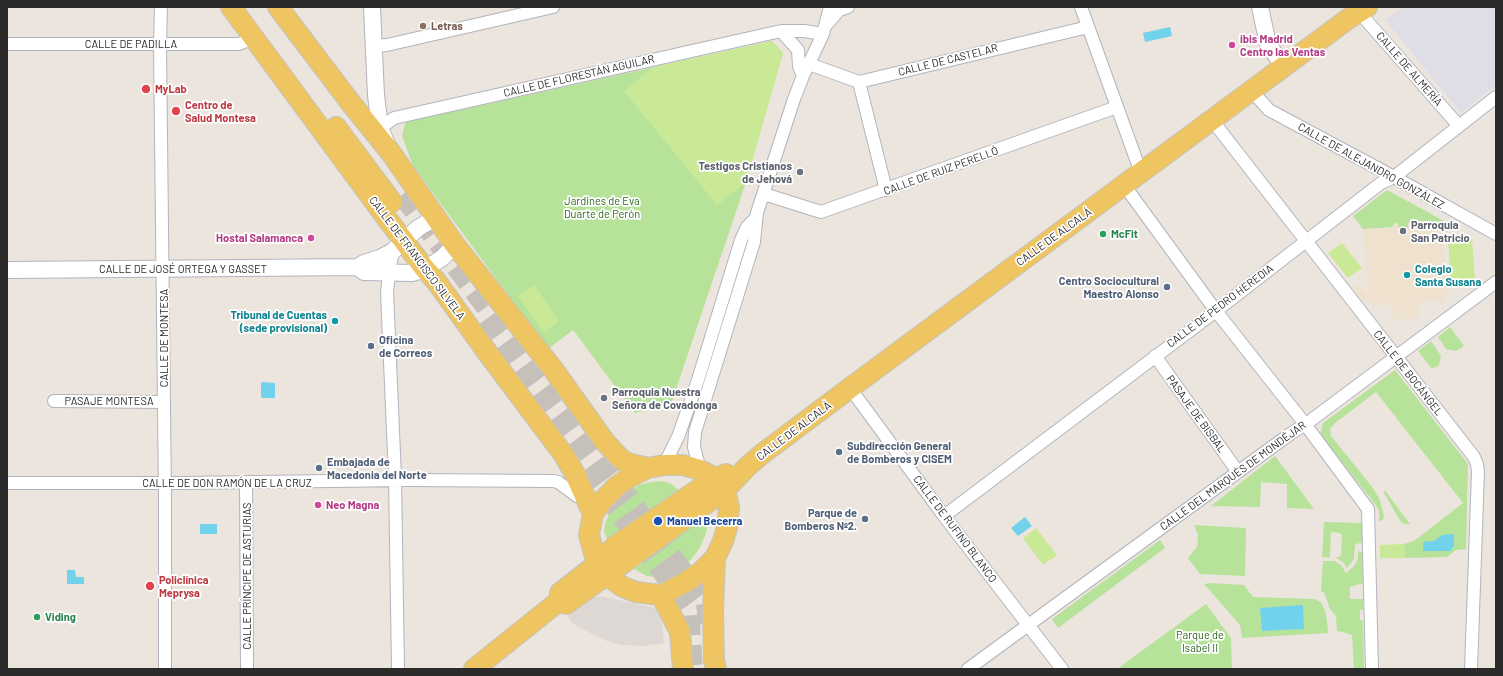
<!DOCTYPE html>
<html>
<head>
<meta charset="utf-8">
<style>
  body { margin:0 }
  #map { position:relative; width:1503px; height:676px; overflow:hidden; background:#ece5dd; font-family:Barlow,sans-serif }
  canvas { display:block }
  .frame { position:absolute; inset:0; border:8px solid #2b2b2b; pointer-events:none }
</style>
</head>
<body>
<div id="map">
<canvas width="1503" height="676"></canvas>
<div class="frame"></div>
</div>
<script>
const ctx = document.querySelector('canvas').getContext('2d');
ctx.lineJoin = 'round';
function fill(path, color) {
  ctx.fillStyle = color;
  ctx.fill(path, 'evenodd');
}
function poly(rows) {
  const path = new Path2D();
  for (const r of rows) {
    path.moveTo(r[0], r[1]);
    for (let i = 2; i < r.length; i += 2) path.lineTo(r[i], r[i + 1]);
  }
  return path;
}
function stroke(path, color, width, dash) {
  ctx.strokeStyle = color;
  ctx.lineWidth = width;
  ctx.lineCap = dash ? 'butt' : 'round';
  ctx.setLineDash(dash || []);
  ctx.stroke(path);
}
function drawText(font, color, halo, rows, align = 'center') {
  ctx.font = font + ' Barlow,sans-serif';
  ctx.lineWidth = 3.5;
  ctx.setLineDash([]);
  ctx.textBaseline = 'middle';
  ctx.strokeStyle = halo;
  ctx.fillStyle = color;
  for (const [text, x, y, turn = 0] of rows) {
    ctx.save();
    ctx.translate(x, y);
    ctx.rotate((+turn || 0) * Math.PI / 180);
    ctx.textAlign = isNaN(turn) ? turn : align;
    if (halo) ctx.strokeText(text, 0, 0);
    ctx.fillText(text, 0, 0);
    ctx.restore();
  }
}
fill(poly([
  [1404,7,1496,7,1496,85,1461,113,1385,20]
]), '#dfdde5');
fill(poly([
  [1413,222,1414,226,1444,224,1446,243,1444,244,1447,297,1444,297,1445,302,1437,303,1437,298,1434,298,1434,301,1418,303,1419,318,1394,320,1392,305,1383,305,1383,301,1380,301,1380,306,1373,307,1372,302,1363,302,1352,289,1359,284,1366,293,1368,293,1366,249,1363,249,1363,229,1393,228,1393,224,1398,223,1408,226,1408,223]
]), '#eee1cd');
fill(poly([
  [772,41,783,53,746,182,670,407,651,409,635,413,573,330,548,349,413,166,402,136,404,128,406,122],
  [1387,190,1444,221,1444,224,1413,226,1413,222,1408,223,1408,227,1398,227,1398,223,1393,224,1393,227,1363,229,1353,216],
  [1450,327,1464,346,1456,351,1446,349,1438,337],
  [1431,341,1441,356,1439,365,1432,369,1418,351],
  [1395,370,1468,464,1466,549,1456,550,1447,557,1405,558,1404,544,1414,541,1463,503,1376,392,1335,423,1330,429,1331,436,1373,488,1380,500,1384,517,1383,520,1379,521,1379,511,1375,504,1320,434,1323,423],
  [1275,456,1314,509,1287,508,1287,484,1261,482,1260,507,1211,506],
  [663,481,673,485,678,490,608,540,604,532,605,524,612,507,618,499,639,485,651,482],
  [1385,490,1395,504,1410,524,1404,524,1401,522,1384,493],
  [704,517,707,529,705,536,699,549,690,561,668,573,655,577,647,576,634,569],
  [1324,522,1362,523,1362,543,1355,544,1354,559,1347,568,1342,561,1335,558,1339,557,1341,554,1342,535,1339,533,1331,532,1330,558,1322,557],
  [1194,525,1246,528,1245,576,1200,574,1188,558,1197,547,1198,535],
  [1160,540,1165,548,1058,628,1052,619],
  [1358,551,1362,552,1363,583,1350,587,1350,599,1363,599,1363,610,1360,610,1360,620,1363,621,1364,669,1354,669,1352,635,1343,632,1337,631,1336,616,1330,609,1324,592,1321,592,1323,561,1334,561,1341,565,1346,573,1354,566,1358,559],
  [1210,583,1244,585,1253,597,1314,599,1321,602,1325,611,1327,621,1328,633,1242,638,1240,625,1204,584],
  [1206,604,1231,638,1232,669,1117,669]
]), '#b7e29a');
fill(poly([
  [772,41,783,53,746,182,717,205,624,91,653,67],
  [1472,239,1475,281,1451,283,1448,240],
  [1342,243,1362,268,1348,278,1328,253],
  [534,285,559,321,544,333,518,296],
  [1036,528,1057,555,1043,565,1023,538],
  [1404,544,1405,558,1380,558,1380,545]
]), '#cae996');
fill(poly([
  [592,597,605,597,656,608,662,622,664,643,644,646,621,645,604,640,577,626,571,622,568,616,572,608]
]), '#ddd8d4');
fill(poly([
  [1170,27,1172,36,1145,42,1143,33],
  [262,382,275,383,275,398,262,398,261,397,261,383],
  [1025,517,1032,526,1018,536,1011,528],
  [200,524,217,524,217,534,200,534],
  [1454,534,1454,546,1450,551,1423,551,1423,542,1434,541,1442,535],
  [67,570,75,570,76,577,84,577,84,584,67,584],
  [1303,605,1304,629,1262,631,1260,608]
]), '#72d2ec');
stroke(poly([
  [402,195,706,602,708,625],
  [481,323,689,609,693,669]
]), '#c5c0b9', 20, [20, 10]);
const minor = poly([
  [161,7,160,44,165,499,165,669],
  [1081,7,1141,173],
  [1359,12,1459,126],
  [827,24,839,10,848,7],
  [781,31,804,31,823,34],
  [7,44,239,44,249,40,252,35],
  [374,46,387,45,553,7],
  [809,64,859,82,1088,27],
  [859,82,886,190],
  [1252,91,1269,110,1394,177,1496,234],
  [1212,120,1474,457,1477,464,1478,472,1471,669],
  [380,128,394,118,781,31,798,50,799,66,803,76],
  [1124,185,1216,311,1305,424,1368,509,1372,669],
  [764,194,821,212,1117,107],
  [393,251,390,266,387,292,395,477,398,669],
  [1155,356,1238,472],
  [850,388,944,516,1062,669],
  [54,401,164,402],
  [664,465,678,437,697,383,741,240,747,227,756,218],
  [700,470,694,447,695,432,754,242,757,213,794,99,803,76,823,34,830,7],
  [7,483,180,483,407,480,553,481,558,482,577,496,585,496],
  [246,483,247,669],
  [944,516,1216,311,1381,183,1394,177,1496,97],
  [968,669,1290,434,1310,421,1496,282]
]);
const tertiary = poly([
  [372,7,376,95,380,128,386,142],
  [1260,7,1268,44,1284,67],
  [358,267,364,272,413,273,425,269,442,258,455,245],
  [7,270,358,267,364,263,380,258,393,251,418,228,435,218]
]);
const primary = poly([
  [231,7,385,216,425,269,436,281,487,352,564,455,575,474,593,514],
  [278,7,350,102,391,153,455,245,553,369,605,442,620,458,624,461,631,464,648,468],
  [336,127,392,202],
  [664,465,683,465,700,470,715,478,725,490,729,507,727,528,723,541,715,558,701,572,684,583,661,595,636,592,623,587,606,575,597,564,589,535,593,514,602,501,617,486,630,477,648,468,664,465],
  [715,558,713,611,714,660,716,669],
  [661,595,680,632,683,669],
  [559,601,566,604,725,490,748,466,762,454,850,388,1348,19,1367,7],
  [474,669,559,601,560,593,597,564,615,546,715,478,726,474]
]);
stroke(minor, '#b1b4be', 14);
stroke(tertiary, '#b1b4be', 18);
stroke(primary, '#c4c4c4', 22);
stroke(minor, '#fff', 12);
stroke(tertiary, '#fff', 16);
stroke(primary, '#eec560', 20);
for (const [x, y, r, color] of [
  [423,26,4,"#8d6e63"],
  [1232,45,4,"#d1479c"],
  [146,89,5,"#e0444e"],
  [176,111,5,"#e0444e"],
  [800,172,4,"#6b7280"],
  [1403,231,4,"#6b7280"],
  [1103,234,4,"#2e9e5b"],
  [311,238,4,"#d1479c"],
  [1407,275,4,"#0f9aa8"],
  [1167,287,4,"#5c6f8a"],
  [335,321,4,"#0f9aa8"],
  [371,346,4,"#5c6f8a"],
  [604,398,4,"#6b7280"],
  [839,452,4,"#5c6f8a"],
  [319,468,4,"#5c6f8a"],
  [318,505,4,"#d1479c"],
  [865,519,4,"#5c6f8a"],
  [658,521,5,"#1a4fb4"],
  [150,586,5,"#e0444e"],
  [37,617,4,"#2e9e5b"]
]) {
  const dot = new Path2D();
  dot.arc(x, y, r, 0, 2 * Math.PI);
  ctx.fillStyle = color;
  ctx.fill(dot);
  stroke(dot, '#fff', 1.5);
}
drawText('bold 11px', '#785e54', '#fff', [
  ["Letras",431,26]
], 'left');
drawText('bold 11px', '#b23c85', '#fff', [
  ["ibis Madrid",1240,39],
  ["Centro las Ventas",1240,52],
  ["Hostal Salamanca",303,238,"right"],
  ["Neo Magna",326,505]
], 'left');
drawText('11px', '#2b2b2b', '#fff', [
  ["CALLE DE PADILLA",131,44],
  ["CALLE DE CASTELAR",948,60,-14],
  ["CALLE DE ALMERÍA",1409,69,49],
  ["CALLE DE FLORESTÁN AGUILAR",579,76,-13],
  ["CALLE DE ALEJANDRO GONZÁLEZ",1371,166,29],
  ["CALLE DE RUIZ PERELLÓ",941,171,-20],
  ["CALLE DE ALCALÁ",1054,237,-36],
  ["CALLE DE FRANCISCO SILVELA",417,258,53],
  ["CALLE DE JOSÉ ORTEGA Y GASSET",183,269],
  ["CALLE DE PEDRO HEREDIA",1220,306,-37],
  ["CALLE DE MONTESA",164,338,-90],
  ["CALLE DE BOCÁNGEL",1408,373,52],
  ["PASAJE MONTESA",109,401],
  ["PASAJE DE BISBAL",1196,414,54],
  ["CALLE DE ALCALÁ",794,431,-37],
  ["CALLE DEL MARQUÉS DE MONDÉJAR",1233,476,-36],
  ["CALLE DE DON RAMÓN DE LA CRUZ",227,483],
  ["CALLE DE RUFINO BLANCO",955,529,53],
  ["CALLE PRÍNCIPE DE ASTURIAS",247,576,-90]
]);
drawText('bold 11px', '#be3a42', '#fff', [
  ["MyLab",155,89],
  ["Centro de",185,105],
  ["Salud Montesa",185,118],
  ["Policlínica",159,580],
  ["Meprysa",159,593]
], 'left');
drawText('bold 11px', '#5b616d', '#fff', [
  ["Testigos Cristianos",792,166,"right"],
  ["de Jehová",792,179,"right"],
  ["Parroquia",1411,225],
  ["San Patricio",1411,238],
  ["Parroquia Nuestra",612,392],
  ["Señora de Covadonga",612,405]
], 'left');
drawText('11px', '#2f671b', '#fff', [
  ["Jardines de Eva",602,201],
  ["Duarte de Perón",602,214],
  ["Parque de",1200,635],
  ["Isabel II",1200,648]
]);
drawText('bold 11px', '#27864d', '#fff', [
  ["McFit",1111,234],
  ["Viding",45,617]
], 'left');
drawText('bold 11px', '#0d838f', '#fff', [
  ["Colegio",1415,269],
  ["Santa Susana",1415,282],
  ["Tribunal de Cuentas",327,315,"right"],
  ["(sede provisional)",327,328,"right"]
], 'left');
drawText('bold 11px', '#4e5e75', '#fff', [
  ["Centro Sociocultural",1159,281,"right"],
  ["Maestro Alonso",1159,294,"right"],
  ["Oficina",379,340],
  ["de Correos",379,353],
  ["Subdirección General",847,446],
  ["de Bomberos y CISEM",847,459],
  ["Embajada de",327,462],
  ["Macedonia del Norte",327,475],
  ["Parque de",857,513,"right"],
  ["Bomberos Nº2.",857,526,"right"]
], 'left');
drawText('bold 11px', '#164399', '#fff', [
  ["Manuel Becerra",667,521]
], 'left');
</script>
</body>
</html>
